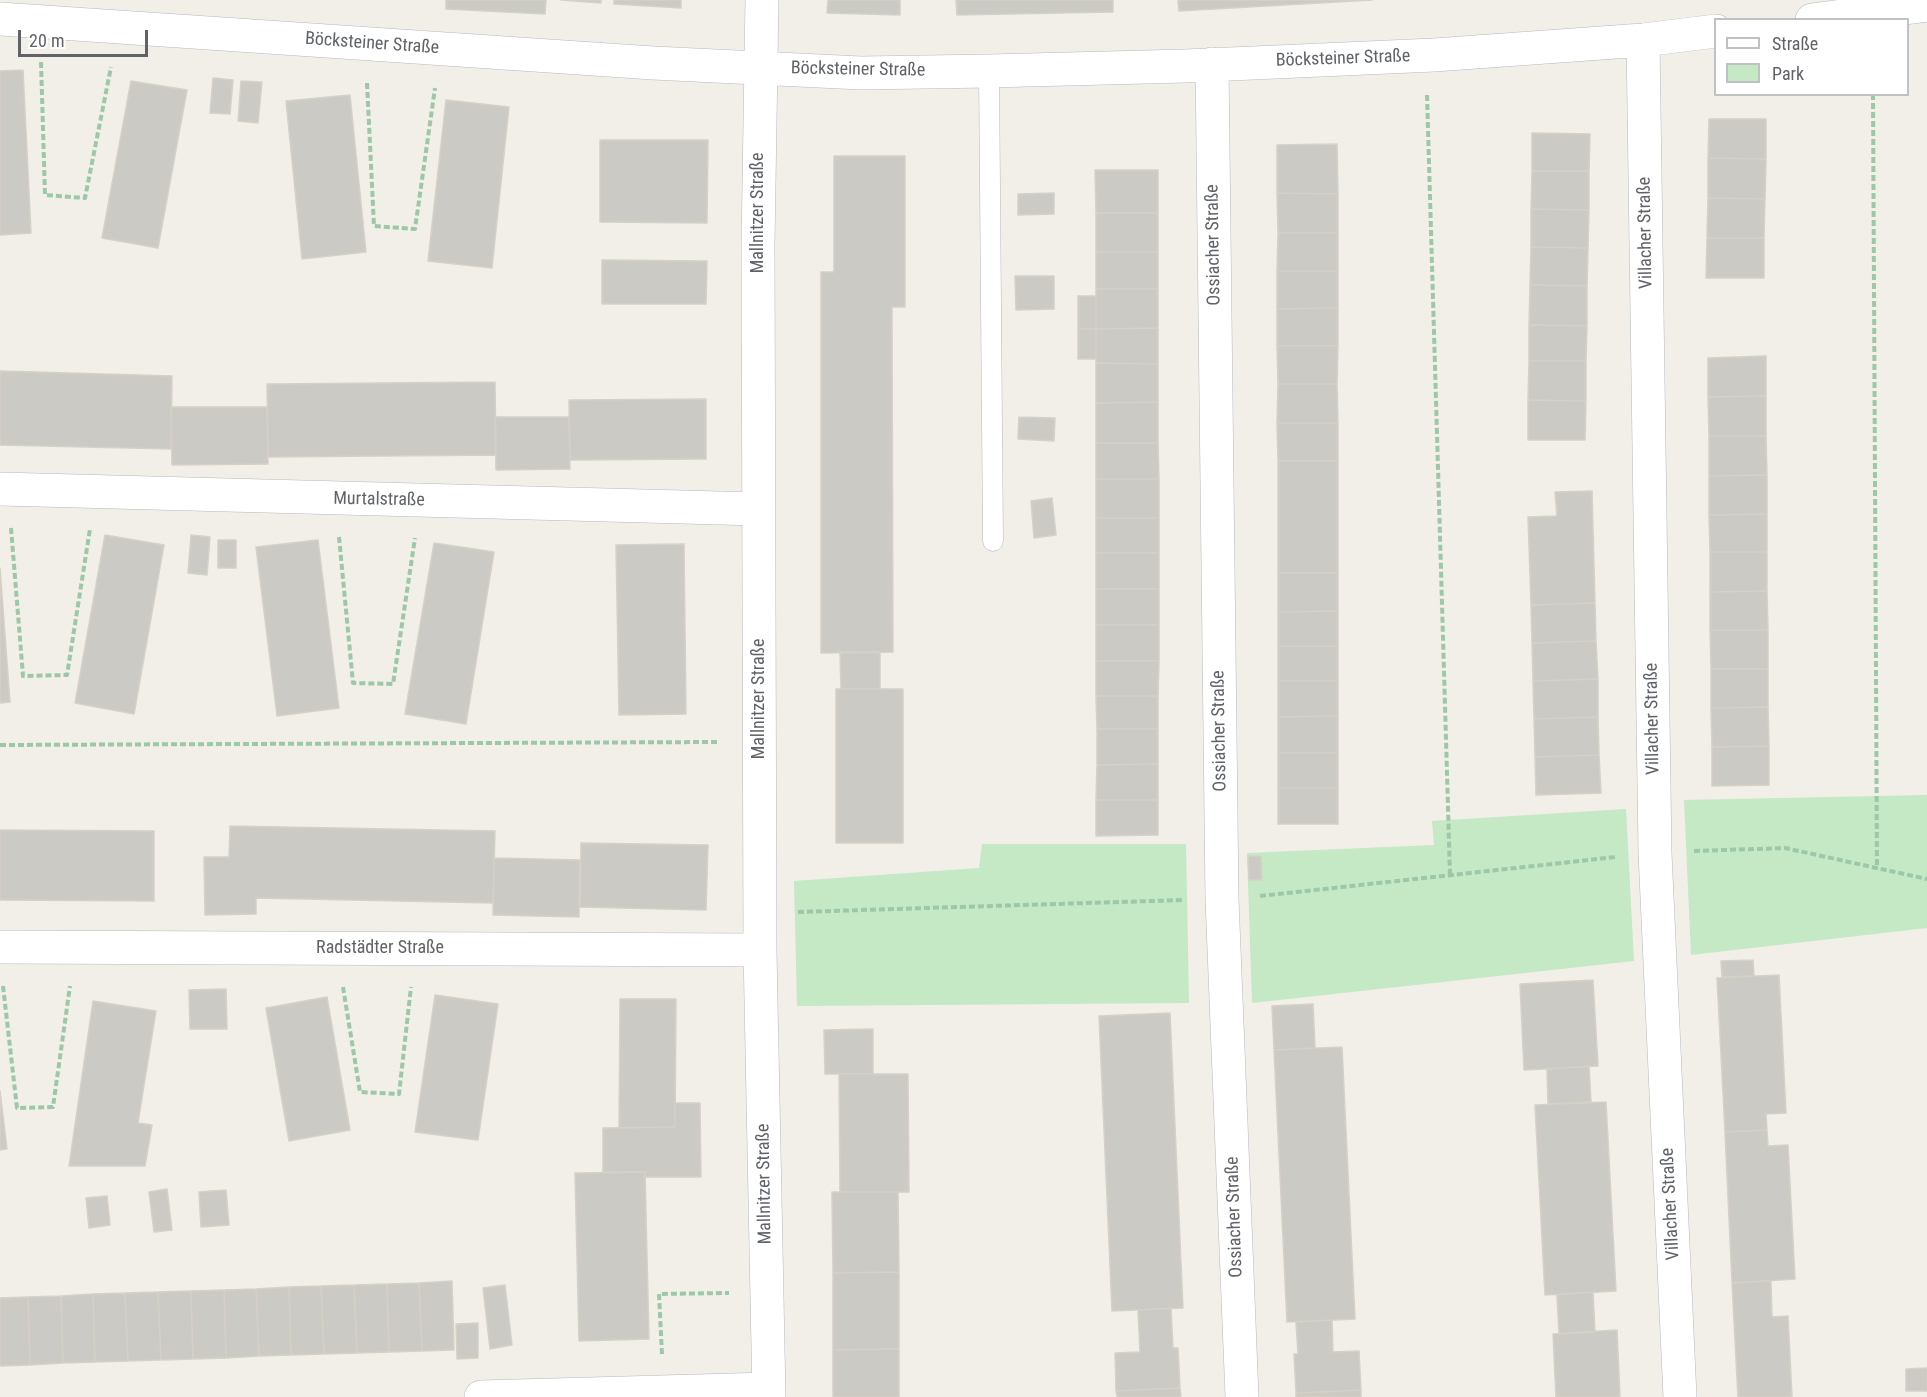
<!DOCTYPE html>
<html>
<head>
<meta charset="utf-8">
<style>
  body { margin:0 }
  #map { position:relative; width:1927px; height:1397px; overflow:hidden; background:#f1efe8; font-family:"Roboto Condensed",sans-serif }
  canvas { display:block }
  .legend { position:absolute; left:1714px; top:18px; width:195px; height:78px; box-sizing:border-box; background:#fff; border:2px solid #bfc1c3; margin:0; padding:8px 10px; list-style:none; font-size:18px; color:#5f6368 }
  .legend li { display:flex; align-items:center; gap:12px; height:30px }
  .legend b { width:30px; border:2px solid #bfc1c3 }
  .scale { position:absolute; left:18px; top:30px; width:130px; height:27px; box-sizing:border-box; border:3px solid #5f6368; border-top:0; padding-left:8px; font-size:18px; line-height:21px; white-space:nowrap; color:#5f6368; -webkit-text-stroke:4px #fff; paint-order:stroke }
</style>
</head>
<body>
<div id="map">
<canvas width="1927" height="1397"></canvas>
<ul class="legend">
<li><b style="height:8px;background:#fff"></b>Straße</li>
<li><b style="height:16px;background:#c5e8c5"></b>Park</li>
</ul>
<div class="scale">20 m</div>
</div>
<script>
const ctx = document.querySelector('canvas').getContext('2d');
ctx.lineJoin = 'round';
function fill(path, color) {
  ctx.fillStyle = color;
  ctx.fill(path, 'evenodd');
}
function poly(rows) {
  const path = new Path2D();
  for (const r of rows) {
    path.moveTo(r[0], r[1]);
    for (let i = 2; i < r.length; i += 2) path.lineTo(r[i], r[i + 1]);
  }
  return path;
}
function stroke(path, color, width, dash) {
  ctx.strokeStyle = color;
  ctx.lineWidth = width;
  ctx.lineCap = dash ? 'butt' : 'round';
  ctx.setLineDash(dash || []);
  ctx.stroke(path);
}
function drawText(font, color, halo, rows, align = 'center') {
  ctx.font = font + ' "Roboto Condensed",sans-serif';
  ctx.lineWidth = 6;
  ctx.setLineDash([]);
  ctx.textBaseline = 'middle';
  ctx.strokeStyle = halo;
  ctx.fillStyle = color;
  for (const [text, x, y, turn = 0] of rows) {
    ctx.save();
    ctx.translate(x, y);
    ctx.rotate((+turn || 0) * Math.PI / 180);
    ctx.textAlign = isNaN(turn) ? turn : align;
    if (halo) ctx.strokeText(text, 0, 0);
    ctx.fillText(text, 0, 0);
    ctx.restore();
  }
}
fill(poly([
  [1927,795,1927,928,1691,955,1684,800],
  [1626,809,1634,961,1252,1003,1247,853,1434,845,1432,821],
  [982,844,1186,844,1189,1003,797,1006,794,881,979,868]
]), '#c5e8c5');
const building = poly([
  [446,0,546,0,545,14,446,9,446,0],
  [561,0,601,0,601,3,561,0],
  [614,0,681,0,681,8,614,4,614,0],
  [828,0,900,0,900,15,827,13,828,0],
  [956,0,1113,0,1113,12,957,15,956,0],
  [1178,0,1372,0,1179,11,1178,0],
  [23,70,31,233,0,235,0,71,23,70],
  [213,78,233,80,230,114,210,113,213,78],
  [131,81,187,90,158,248,102,238,131,81],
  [241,81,262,82,258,123,238,121,241,81],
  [350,95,366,252,302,259,286,101,350,95],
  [446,100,509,107,492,268,428,261,446,100],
  [1709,119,1766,119,1766,159,1708,158,1709,119],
  [1532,133,1590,134,1589,171,1532,171,1532,133],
  [600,140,708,140,707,223,600,222,600,140],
  [1337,144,1338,194,1277,193,1277,145,1337,144],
  [834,156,905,156,905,307,892,307,893,652,821,653,821,272,834,272,834,156],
  [1708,158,1766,159,1765,199,1708,198,1708,158],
  [1095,170,1158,170,1158,213,1096,213,1095,170],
  [1532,171,1589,171,1589,210,1531,209,1532,171],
  [1054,193,1054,214,1018,215,1018,194,1054,193],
  [1277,193,1338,194,1338,233,1278,233,1277,193],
  [1708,198,1765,199,1764,238,1707,238,1708,198],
  [1531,209,1589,210,1588,248,1531,247,1531,209],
  [1096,213,1158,213,1158,252,1096,252,1096,213],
  [1278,233,1338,233,1338,271,1277,271,1278,233],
  [1707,238,1764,238,1764,278,1706,278,1707,238],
  [1531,247,1588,248,1587,286,1530,285,1531,247],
  [1096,252,1158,252,1158,289,1096,289,1096,252],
  [602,260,707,261,706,304,602,304,602,260],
  [1277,271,1338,271,1338,308,1277,309,1277,271],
  [1015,276,1054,276,1054,309,1016,310,1015,276],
  [1530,285,1587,286,1587,326,1529,325,1530,285],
  [1096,289,1158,289,1158,328,1096,329,1096,289],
  [1078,296,1096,296,1096,329,1078,329,1078,296],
  [1338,308,1338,346,1277,346,1277,309,1338,308],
  [1529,325,1587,326,1586,361,1529,361,1529,325],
  [1158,328,1158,364,1096,363,1096,329,1158,328],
  [1078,329,1096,329,1096,359,1078,359,1078,329],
  [1277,346,1338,346,1337,384,1278,384,1277,346],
  [1766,356,1766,396,1708,397,1708,358,1766,356],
  [1529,361,1586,361,1586,401,1528,400,1529,361],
  [1096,363,1158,364,1158,402,1096,403,1096,363],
  [0,371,172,376,171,449,0,445,0,371],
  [495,382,496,455,268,457,267,384,495,382],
  [1278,384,1337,384,1338,423,1277,423,1278,384],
  [1766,396,1766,436,1709,436,1708,397,1766,396],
  [706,399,706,459,570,460,569,400,706,399],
  [1528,400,1586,401,1585,440,1528,440,1528,400],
  [1158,402,1158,443,1096,443,1096,403,1158,402],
  [171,407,267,407,268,464,172,465,171,407],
  [495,417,569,417,570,469,496,470,495,417],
  [1019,417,1055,418,1054,441,1018,439,1019,417],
  [1277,423,1338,423,1338,461,1278,461,1277,423],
  [1709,436,1766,436,1767,475,1709,476,1709,436],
  [1096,443,1158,443,1159,479,1096,479,1096,443],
  [1278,461,1338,461,1338,573,1278,573,1278,461],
  [1767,475,1767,514,1709,515,1709,476,1767,475],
  [1096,479,1159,479,1159,518,1096,518,1096,479],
  [1592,491,1595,603,1531,605,1528,517,1557,516,1555,492,1592,491],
  [1052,498,1056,535,1034,538,1031,501,1052,498],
  [1767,514,1767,552,1710,552,1709,515,1767,514],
  [1096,518,1159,518,1159,553,1096,553,1096,518],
  [105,535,164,545,134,714,75,703,105,535],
  [191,535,210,537,207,575,188,573,191,535],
  [218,540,236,540,236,568,218,568,218,540],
  [318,540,339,708,277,716,256,547,318,540],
  [434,543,494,552,466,724,405,714,434,543],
  [684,544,686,714,619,715,616,545,684,544],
  [1710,552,1767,552,1767,591,1710,592,1710,552],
  [1096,553,1159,553,1159,589,1096,589,1096,553],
  [0,568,10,702,0,703,0,568],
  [1278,573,1338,573,1338,611,1278,612,1278,573],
  [1096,589,1159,589,1159,625,1096,625,1096,589],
  [1767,591,1768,630,1710,630,1710,592,1767,591],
  [1595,603,1596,641,1532,643,1531,605,1595,603],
  [1338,611,1338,646,1278,646,1278,612,1338,611],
  [1096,625,1159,625,1159,661,1096,661,1096,625],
  [1710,630,1768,630,1768,669,1711,669,1710,630],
  [1596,641,1598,679,1533,681,1532,643,1596,641],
  [1278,646,1338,646,1338,681,1278,681,1278,646],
  [840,652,880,652,880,689,841,689,840,652],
  [1096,661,1159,661,1158,696,1096,696,1096,661],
  [1711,669,1768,669,1768,707,1711,708,1711,669],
  [1598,679,1598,717,1534,719,1533,681,1598,679],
  [1278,681,1338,681,1338,716,1278,717,1278,681],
  [836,689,903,689,903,843,836,843,836,689],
  [1096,696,1158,696,1158,729,1097,729,1096,696],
  [1768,707,1769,746,1712,747,1711,708,1768,707],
  [1338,716,1338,753,1278,753,1278,717,1338,716],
  [1598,717,1599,755,1535,757,1534,719,1598,717],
  [1097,729,1158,729,1158,764,1097,765,1097,729],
  [1769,746,1769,785,1712,786,1712,747,1769,746],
  [1278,753,1338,753,1338,788,1278,788,1278,753],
  [1599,755,1601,793,1536,795,1535,757,1599,755],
  [1158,764,1158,800,1096,800,1097,765,1158,764],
  [1278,788,1338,788,1338,824,1278,824,1278,788],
  [1096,800,1158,800,1158,835,1096,836,1096,800],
  [230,826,495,831,493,903,256,898,256,914,205,915,204,857,229,857,230,826],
  [0,830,154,831,154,901,0,900,0,830],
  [581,843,708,845,706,910,580,907,581,843],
  [1248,856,1261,856,1262,880,1249,880,1248,856],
  [494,858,580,860,579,917,493,915,494,858],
  [1753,960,1754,976,1722,977,1721,961,1753,960],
  [1779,975,1786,1113,1766,1114,1767,1130,1725,1132,1717,978,1779,975],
  [1593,980,1598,1066,1524,1070,1520,984,1593,980],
  [226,989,227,1029,190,1029,189,990,226,989],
  [435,995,498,1004,478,1140,415,1132,435,995],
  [327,997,350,1130,289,1141,266,1008,327,997],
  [620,999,676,999,675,1127,619,1128,620,999],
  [93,1001,156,1011,138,1123,152,1125,145,1166,69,1166,93,1001],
  [1313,1004,1315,1048,1274,1050,1272,1006,1313,1004],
  [1170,1013,1183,1308,1112,1311,1099,1016,1170,1013],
  [873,1029,873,1074,825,1074,824,1030,873,1029],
  [1342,1047,1355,1319,1287,1322,1274,1050,1342,1047],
  [1589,1066,1591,1102,1548,1104,1547,1069,1589,1066],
  [839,1074,908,1074,909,1192,840,1192,839,1074],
  [0,1091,7,1149,0,1150,0,1091],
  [1606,1102,1616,1291,1545,1295,1535,1105,1606,1102],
  [675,1103,700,1103,701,1177,645,1177,645,1172,603,1172,603,1128,675,1127,675,1103],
  [1767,1130,1768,1146,1788,1145,1795,1279,1732,1283,1725,1132,1767,1130],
  [645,1172,649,1339,579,1341,575,1173,645,1172],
  [167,1189,172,1230,154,1232,149,1192,167,1189],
  [226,1190,229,1225,201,1227,199,1192,226,1190],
  [832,1192,898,1192,899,1272,833,1273,832,1192],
  [107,1196,110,1225,89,1228,86,1198,107,1196],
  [899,1272,899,1349,833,1350,833,1273,899,1272],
  [452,1281,454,1350,422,1351,419,1283,452,1281],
  [1771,1281,1772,1317,1788,1316,1792,1397,1738,1397,1732,1283,1771,1281],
  [419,1283,422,1351,389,1352,387,1284,419,1283],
  [387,1284,389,1352,357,1353,354,1285,387,1284],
  [354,1285,357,1353,324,1354,321,1286,354,1285],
  [505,1285,512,1345,490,1349,483,1288,505,1285],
  [321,1286,324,1354,291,1355,289,1287,321,1286],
  [289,1287,291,1355,259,1356,256,1289,289,1287],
  [256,1289,259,1356,226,1358,224,1290,256,1289],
  [224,1290,226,1358,193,1359,191,1291,224,1290],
  [191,1291,193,1359,161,1360,158,1292,191,1291],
  [158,1292,161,1360,128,1361,125,1293,158,1292],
  [1593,1292,1595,1332,1559,1334,1557,1295,1593,1292],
  [125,1293,128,1361,95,1362,93,1294,125,1293],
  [93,1294,95,1362,63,1363,61,1296,93,1294],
  [61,1296,63,1363,30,1365,28,1297,61,1296],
  [28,1297,30,1365,0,1366,0,1298,28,1297],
  [1171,1308,1173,1348,1178,1348,1180,1388,1116,1391,1115,1353,1140,1352,1138,1310,1171,1308],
  [1332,1320,1333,1352,1359,1351,1361,1390,1296,1393,1294,1354,1298,1354,1296,1322,1332,1320],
  [478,1323,478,1358,457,1359,456,1324,478,1323],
  [1617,1330,1620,1397,1556,1397,1553,1334,1617,1330],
  [899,1349,899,1397,833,1397,833,1350,899,1349],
  [1927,1368,1927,1391,1906,1391,1906,1369,1927,1368],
  [1180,1388,1181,1397,1117,1397,1116,1391,1180,1388],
  [1361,1390,1361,1397,1296,1397,1296,1393,1361,1390]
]);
fill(building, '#cccac5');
stroke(building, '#d6d1c6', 1.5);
const lane = poly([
  [989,71,993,541]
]);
const street = poly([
  [762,0,758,245,760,950,769,1397],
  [0,19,653,63,861,73,989,71,1185,66,1434,55,1643,40,1716,31],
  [1812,20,1927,5],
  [1643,40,1655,853,1680,1397],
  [1212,64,1222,899,1242,1397],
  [0,489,758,509],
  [0,947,760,950],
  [481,1397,769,1389]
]);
stroke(lane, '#b5b8bc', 21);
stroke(street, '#b5b8bc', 34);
stroke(poly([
  [41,62,45,195,85,198,111,67],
  [367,83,374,226,415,229,435,88],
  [1873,94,1877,868],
  [1427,95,1450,875],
  [11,528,23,676,67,675,90,529],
  [339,537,353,683,393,684,415,538],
  [0,745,719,742],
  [1694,851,1785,848,1927,879],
  [1260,896,1616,857],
  [798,912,1184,900],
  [3,986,17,1108,53,1107,70,986],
  [343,987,360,1092,399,1094,411,987],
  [662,1354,659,1294,729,1293]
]), '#9cc7a9', 4, [6, 3]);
stroke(lane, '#fff', 20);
stroke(street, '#fff', 33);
drawText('18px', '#5f6368', '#fff', [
  ["Böcksteiner Straße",372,44,4],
  ["Böcksteiner Straße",1343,59,-2],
  ["Böcksteiner Straße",858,70,1],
  ["Mallnitzer Straße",758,213,-90],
  ["Villacher Straße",1646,233,-91],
  ["Ossiacher Straße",1214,245,-91],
  ["Murtalstraße",379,500,1],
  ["Mallnitzer Straße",759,699,-90],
  ["Villacher Straße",1653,719,-91],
  ["Ossiacher Straße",1220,731,-91],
  ["Radstädter Straße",380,948],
  ["Mallnitzer Straße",765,1184,-91],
  ["Villacher Straße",1671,1204,-93],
  ["Ossiacher Straße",1235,1217,-92]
]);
</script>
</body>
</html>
